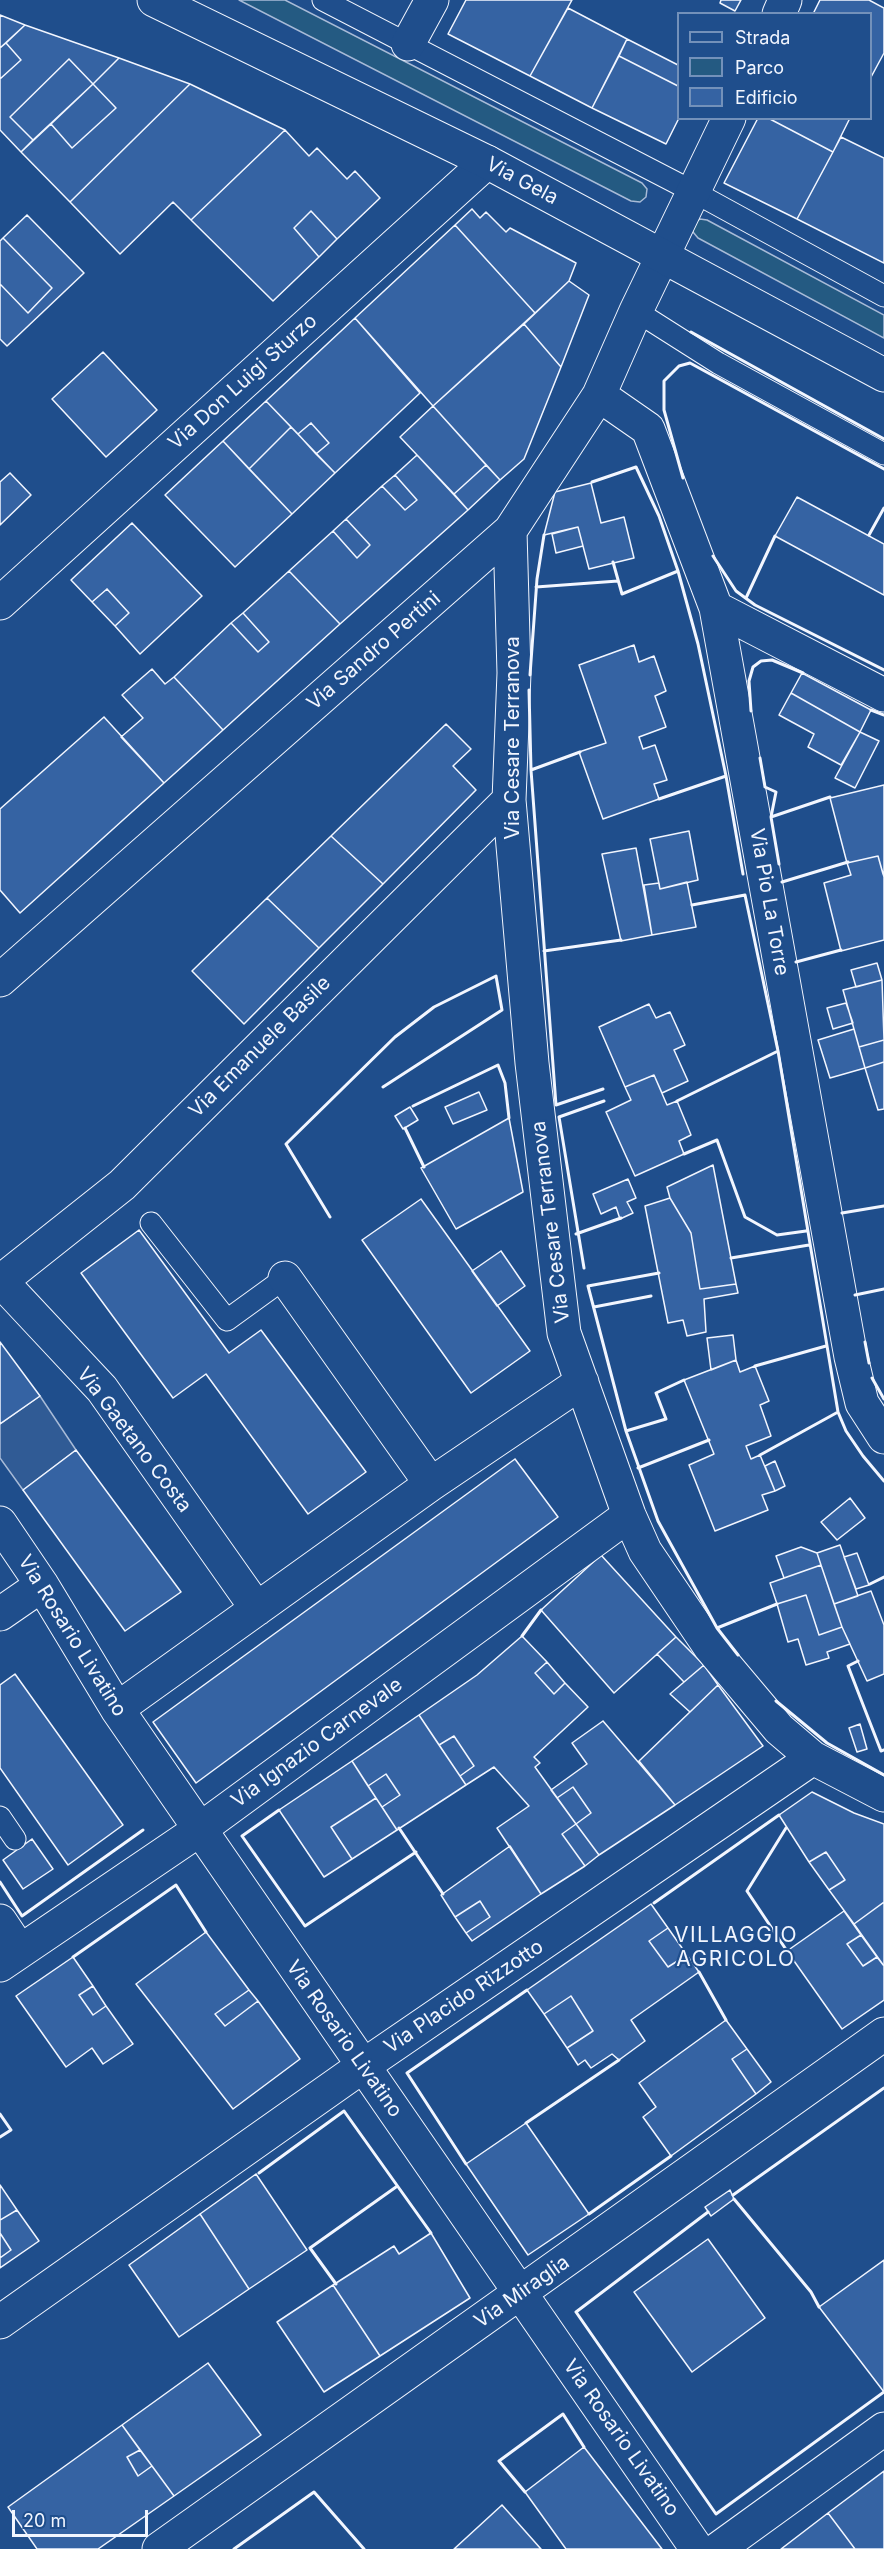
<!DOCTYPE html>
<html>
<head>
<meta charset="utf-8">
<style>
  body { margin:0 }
  #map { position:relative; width:884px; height:2549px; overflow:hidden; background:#1f4e8c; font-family:Inter,sans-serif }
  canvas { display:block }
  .legend { position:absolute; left:677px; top:12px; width:195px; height:108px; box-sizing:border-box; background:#1f4e8c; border:2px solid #7391ba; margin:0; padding:8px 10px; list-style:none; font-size:18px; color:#f2f6ff }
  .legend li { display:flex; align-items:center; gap:12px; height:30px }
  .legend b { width:30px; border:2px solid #7391ba }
  .scale { position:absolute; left:12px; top:2510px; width:136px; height:27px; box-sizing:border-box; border:3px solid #f2f6ff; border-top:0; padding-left:8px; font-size:18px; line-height:21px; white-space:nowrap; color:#f2f6ff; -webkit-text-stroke:4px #1f4e8c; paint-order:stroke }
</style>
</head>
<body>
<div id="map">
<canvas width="884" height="2549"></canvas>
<ul class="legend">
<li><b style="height:8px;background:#1f4e8c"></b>Strada</li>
<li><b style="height:16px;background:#245a82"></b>Parco</li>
<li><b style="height:16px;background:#3563a3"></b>Edificio</li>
</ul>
<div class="scale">20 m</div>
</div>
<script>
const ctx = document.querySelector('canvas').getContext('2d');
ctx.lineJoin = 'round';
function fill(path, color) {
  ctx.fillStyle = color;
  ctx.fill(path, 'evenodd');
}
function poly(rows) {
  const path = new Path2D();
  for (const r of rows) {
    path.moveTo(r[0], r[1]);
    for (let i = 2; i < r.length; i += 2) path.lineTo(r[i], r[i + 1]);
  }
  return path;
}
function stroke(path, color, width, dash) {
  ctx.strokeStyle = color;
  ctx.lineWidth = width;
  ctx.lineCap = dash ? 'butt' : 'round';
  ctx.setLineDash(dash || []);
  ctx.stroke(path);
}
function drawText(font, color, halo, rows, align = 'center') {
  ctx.font = font + ' Inter,sans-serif';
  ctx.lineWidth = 4.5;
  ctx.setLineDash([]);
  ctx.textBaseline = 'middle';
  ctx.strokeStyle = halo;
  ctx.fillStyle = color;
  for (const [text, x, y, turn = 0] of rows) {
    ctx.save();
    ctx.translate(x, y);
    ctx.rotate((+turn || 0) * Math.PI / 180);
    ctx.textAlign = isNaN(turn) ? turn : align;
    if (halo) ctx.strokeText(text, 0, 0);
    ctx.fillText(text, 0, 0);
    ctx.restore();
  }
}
const green = poly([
  [239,0,285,0,642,183,647,189,646,197,640,202,631,201,239,0],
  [700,219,707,220,884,315,884,338,698,238,693,232,693,224,700,219]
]);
fill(green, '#245a82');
stroke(green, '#a8bbd7', 1.5);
const parking = poly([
  [40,1396,76,1450,23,1490,0,1458,0,1424,40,1396]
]);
fill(parking, '#305b95');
stroke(parking, '#a8bbd7', 1.5);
const building = poly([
  [466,0,572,0,530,76,448,34,466,0],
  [721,0,741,0,735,11,720,3,721,0],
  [820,0,869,0,884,8,884,53,870,79,870,14,813,14,820,0],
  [568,8,627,39,592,108,530,76,568,8],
  [0,15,25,25,0,48,0,15],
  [25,25,119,58,93,84,69,59,10,117,33,140,21,152,0,130,0,79,21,60,6,43,25,25],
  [627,39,678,65,678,86,619,56,627,39],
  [6,43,21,60,0,79,0,48,6,43],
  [619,56,678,86,679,118,666,144,592,108,619,56],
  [119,58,190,84,70,202,21,152,51,124,72,148,116,108,93,84,119,58],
  [69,59,93,84,33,140,10,117,69,59],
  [93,84,116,108,72,148,51,124,93,84],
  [190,84,285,130,191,220,173,202,120,254,70,202,190,84],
  [758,118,768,118,833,152,797,219,724,183,758,118],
  [768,118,850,118,833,152,768,118],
  [285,130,309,156,317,148,347,179,355,171,380,198,337,239,311,211,294,228,319,257,273,301,191,220,285,130],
  [841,137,884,158,884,263,797,219,841,137],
  [472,209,480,218,486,212,506,232,510,228,576,263,569,281,535,313,455,225,472,209],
  [311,211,337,239,319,257,294,228,311,211],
  [27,215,84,273,7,346,0,339,0,284,28,313,52,288,3,238,27,215],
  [455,225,535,313,433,406,355,318,455,225],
  [3,238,52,288,28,313,0,284,0,241,3,238],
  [569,281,589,295,561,367,524,324,569,281],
  [355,318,420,393,335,473,316,454,329,443,311,423,298,434,266,401,355,318],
  [524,324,561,367,524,459,500,480,433,406,524,324],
  [103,352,157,410,106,457,52,399,103,352],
  [266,401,291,427,249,469,223,441,266,401],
  [433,406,486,465,454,494,400,437,433,406],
  [311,423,329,443,316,454,298,434,311,423],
  [291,427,335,473,292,514,249,469,291,427],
  [223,441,292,514,235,567,165,495,223,441],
  [417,455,468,510,340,624,289,571,333,531,357,558,370,545,346,519,382,486,405,510,417,500,395,475,417,455],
  [486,465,500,480,468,510,454,494,486,465],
  [10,473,31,495,0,525,0,482,10,473],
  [395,475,417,500,405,510,382,486,395,475],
  [591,483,601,523,624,517,634,558,589,569,578,527,544,535,555,492,591,483],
  [797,497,884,544,884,595,775,536,797,497],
  [346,519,370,545,357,558,333,531,346,519],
  [132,523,202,596,140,654,115,626,129,613,107,589,92,602,71,580,132,523],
  [578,527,583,546,556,553,552,534,578,527],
  [289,571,340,624,223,730,174,677,231,623,258,652,269,642,243,613,289,571],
  [107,589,129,613,115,626,92,602,107,589],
  [243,613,269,642,258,652,231,623,243,613],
  [634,645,639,662,654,656,666,691,655,696,666,727,639,737,643,749,655,745,667,780,654,784,659,799,603,819,579,752,606,743,579,665,634,645],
  [152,669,165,684,174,677,223,730,164,783,121,737,143,718,122,695,152,669],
  [802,673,871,710,860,732,791,693,802,673],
  [791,693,860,732,841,765,808,747,814,734,779,715,791,693],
  [104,717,164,783,20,913,0,890,0,809,104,717],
  [446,724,471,749,453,766,476,790,383,884,331,836,446,724],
  [860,732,879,741,855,788,835,778,860,732],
  [884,785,884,874,883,874,878,856,847,863,830,798,884,785],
  [689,831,698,880,660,889,650,839,689,831],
  [331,836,383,884,319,948,267,898,331,836],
  [636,848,652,935,621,941,602,854,636,848],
  [878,856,884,877,884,940,841,951,824,883,851,875,847,863,878,856],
  [687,882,696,927,652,935,644,885,659,883,660,889,687,882],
  [267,898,319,948,244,1024,192,971,267,898],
  [877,963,882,980,856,987,851,970,877,963],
  [882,980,884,1040,859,1047,843,990,882,980],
  [846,1003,853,1023,833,1029,827,1008,846,1003],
  [649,1004,656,1018,670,1012,685,1045,674,1050,688,1081,662,1093,654,1075,625,1087,599,1027,649,1004],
  [854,1029,865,1068,830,1078,818,1040,854,1029],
  [884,1040,884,1062,865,1068,859,1047,884,1040],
  [884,1062,884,1109,878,1110,865,1068,884,1062],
  [654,1075,667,1105,677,1101,691,1135,679,1141,684,1154,635,1176,606,1112,631,1100,625,1087,654,1075],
  [479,1092,487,1110,453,1124,445,1107,479,1092],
  [410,1107,418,1120,403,1129,395,1116,410,1107],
  [509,1118,523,1192,456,1229,421,1168,509,1118],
  [713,1165,736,1284,700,1289,691,1233,670,1198,667,1187,713,1165],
  [628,1179,636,1198,627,1202,633,1213,620,1219,616,1207,601,1214,593,1194,628,1179],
  [670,1198,691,1233,700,1289,736,1284,738,1293,704,1299,706,1332,687,1336,683,1320,668,1323,645,1206,670,1198],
  [421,1199,530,1351,471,1393,362,1240,421,1199],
  [139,1230,229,1353,261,1330,366,1472,308,1514,206,1374,173,1398,81,1273,139,1230],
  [501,1251,525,1286,497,1306,472,1271,501,1251],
  [733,1335,736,1360,711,1370,707,1338,733,1335],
  [0,1342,40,1396,0,1424,0,1342],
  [736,1360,740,1372,755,1366,769,1401,760,1405,771,1436,746,1446,751,1459,760,1455,775,1491,762,1495,768,1510,715,1531,689,1465,714,1454,684,1380,736,1360],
  [76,1450,181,1592,125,1631,23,1490,76,1450],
  [515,1459,558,1517,196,1783,153,1722,515,1459],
  [775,1461,785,1486,775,1491,765,1466,775,1461],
  [850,1498,865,1518,837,1540,821,1522,850,1498],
  [840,1545,858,1596,834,1604,817,1553,840,1545],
  [801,1547,817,1553,821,1565,784,1578,776,1556,801,1547],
  [857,1553,869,1585,856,1589,844,1557,857,1553],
  [601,1555,676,1637,614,1693,541,1610,601,1555],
  [821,1565,842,1627,819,1635,806,1595,777,1604,770,1583,821,1565],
  [871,1591,884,1625,884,1674,867,1681,842,1627,834,1604,871,1591],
  [806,1595,819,1635,842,1627,850,1644,827,1652,829,1658,806,1665,798,1639,788,1642,777,1604,806,1595],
  [522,1636,547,1662,535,1673,554,1694,565,1683,588,1707,534,1757,540,1763,535,1767,576,1824,562,1834,585,1866,541,1894,497,1828,529,1806,494,1767,466,1785,460,1776,474,1766,454,1736,439,1745,419,1715,477,1675,522,1636],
  [676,1637,704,1665,684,1682,657,1654,676,1637],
  [547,1662,565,1683,554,1694,535,1673,547,1662],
  [704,1665,718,1685,690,1712,670,1694,704,1665],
  [15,1674,123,1825,68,1865,0,1768,0,1685,15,1674],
  [718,1685,763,1746,675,1805,639,1761,718,1685],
  [419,1715,466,1785,397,1830,382,1807,400,1795,386,1774,368,1786,352,1761,419,1715],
  [603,1721,675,1805,599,1855,576,1824,591,1813,573,1787,557,1798,551,1790,587,1764,572,1743,603,1721],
  [860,1724,867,1749,857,1752,849,1728,860,1724],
  [454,1736,474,1766,460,1776,439,1745,454,1736],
  [352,1761,376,1798,331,1827,352,1859,324,1877,279,1810,352,1761],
  [386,1774,400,1795,382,1807,368,1786,386,1774],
  [573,1787,591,1813,576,1824,557,1798,573,1787],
  [812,1792,854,1813,884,1824,884,1902,854,1924,829,1890,845,1880,826,1852,809,1862,779,1815,812,1792],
  [376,1798,397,1830,352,1859,331,1827,376,1798],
  [576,1824,599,1855,585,1866,562,1834,576,1824],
  [32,1839,53,1869,23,1889,3,1860,32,1839],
  [510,1846,541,1894,472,1941,466,1933,490,1917,480,1901,455,1917,441,1895,510,1846],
  [826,1852,845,1880,829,1890,809,1862,826,1852],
  [480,1901,490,1917,466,1933,455,1917,480,1901],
  [884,1902,884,1966,854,1924,884,1902],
  [651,1904,668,1928,649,1941,668,1967,687,1955,699,1972,631,2020,645,2041,619,2060,612,2054,591,2068,585,2060,578,2065,567,2048,593,2031,571,1996,544,2014,527,1990,651,1904],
  [844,1911,861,1935,847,1944,863,1966,877,1957,884,1966,884,2000,842,2029,787,1951,844,1911],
  [668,1928,687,1955,668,1967,649,1941,668,1928],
  [206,1932,249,1990,215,2014,225,2026,258,2001,300,2059,233,2109,136,1984,206,1932],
  [861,1935,877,1957,863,1966,847,1944,861,1935],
  [73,1957,93,1986,79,1995,93,2015,106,2006,133,2044,103,2064,92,2048,66,2067,16,1996,73,1957],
  [93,1986,106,2006,93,2015,79,1995,93,1986],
  [249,1990,258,2001,225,2026,215,2014,249,1990],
  [571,1996,593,2031,567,2048,544,2014,571,1996],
  [726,2020,747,2049,732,2059,756,2094,671,2156,643,2117,656,2107,639,2083,726,2020],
  [747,2049,771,2082,756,2094,732,2059,747,2049],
  [526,2123,589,2214,528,2255,466,2164,526,2123],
  [256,2174,307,2250,249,2289,200,2214,256,2174],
  [0,2185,17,2210,0,2220,0,2185],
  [730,2190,734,2199,711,2216,705,2207,730,2190],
  [17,2210,39,2241,0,2268,0,2258,11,2250,0,2233,0,2220,17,2210],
  [200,2214,249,2289,179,2337,129,2265,200,2214],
  [0,2233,11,2250,0,2258,0,2233],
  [431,2233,470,2298,380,2356,333,2285,394,2246,399,2254,431,2233],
  [708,2239,765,2318,692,2372,634,2292,708,2239],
  [884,2260,884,2392,819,2307,884,2260],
  [333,2285,380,2356,324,2392,277,2322,333,2285],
  [208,2363,261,2435,174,2496,122,2425,208,2363],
  [122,2425,140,2450,127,2457,138,2476,152,2466,174,2496,98,2549,37,2549,8,2507,122,2425],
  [584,2447,662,2549,566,2549,525,2492,584,2447],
  [140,2450,152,2466,138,2476,127,2457,140,2450],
  [884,2471,884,2549,855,2549,828,2513,884,2471],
  [502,2505,541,2549,454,2549,502,2505],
  [828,2513,855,2549,781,2549,828,2513]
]);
fill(building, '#3563a3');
stroke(building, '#f2f6ff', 1.5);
const lane = poly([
  [323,0,694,192,884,296],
  [636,311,718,363,884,454],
  [151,1223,227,1320,285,1278],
  [0,1817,15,1839]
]);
const street = poly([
  [779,14,785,0],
  [408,44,432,0],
  [599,395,648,429,716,608,851,1357,862,1403,884,1437],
  [510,531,514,673,509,800,532,1063,564,1333,629,1515,645,1551,710,1647,779,1729,813,1758,884,1795],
  [0,603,487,162],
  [716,608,884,695],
  [0,980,510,531,599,395,636,311,729,118],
  [285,1278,431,1484],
  [0,1280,102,1389,257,1609],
  [1,1281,122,1185,509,800],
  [0,1523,42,1585,117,1709,697,2549],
  [0,1614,42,1585],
  [117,1709,431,1484,582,1382],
  [0,1921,20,1951],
  [0,1965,199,1830,629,1515],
  [0,2322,363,2066,813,1758],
  [159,2549,884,2034],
  [718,2549,884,2429]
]);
const secondary = poly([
  [154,0,487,162,884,375]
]);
stroke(lane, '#f2f6ff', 23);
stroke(street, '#f2f6ff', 35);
stroke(secondary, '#f2f6ff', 35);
stroke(lane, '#1f4e8c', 21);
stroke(street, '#1f4e8c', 33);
stroke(secondary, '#1f4e8c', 33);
stroke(poly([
  [691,332,884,439],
  [683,478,664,410,664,381,679,366,690,363,884,469],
  [592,482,636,467,659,516,678,571,698,644,726,776,743,874],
  [869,535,884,508],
  [713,556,736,591,755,605,884,670],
  [613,562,622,594,678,571],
  [536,587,618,581],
  [746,598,775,536],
  [530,675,537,579,544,535],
  [529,690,531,770,556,1105,603,1089],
  [871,710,884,715],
  [751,711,749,681,753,667,761,661,772,660,803,673],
  [760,758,765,787,776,792,771,817,779,864],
  [531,770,580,752],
  [659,799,726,776],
  [771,817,830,797],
  [782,882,848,862],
  [692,905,745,895,778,1051,838,1412,846,1431,863,1456,884,1481],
  [544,951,621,940],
  [796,962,841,950],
  [677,1101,778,1051],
  [413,1106,498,1065,505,1083,509,1118],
  [405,1128,424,1167],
  [684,1154,717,1140,745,1217,777,1235,806,1231],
  [842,1213,884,1206],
  [330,1217,286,1144,395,1037,434,1007,496,976,502,1010,383,1087],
  [576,1234,621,1218],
  [731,1258,809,1245],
  [584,1268,559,1117,604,1101],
  [659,1273,588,1286,626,1431,658,1521,717,1628,738,1655],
  [855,1295,884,1289],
  [594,1307,651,1296],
  [865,1342,869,1363],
  [755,1366,826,1346],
  [872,1378,884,1399],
  [626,1431,666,1419,656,1393,684,1380],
  [760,1455,838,1412],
  [638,1468,709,1440],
  [870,1584,884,1577],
  [717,1628,777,1604],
  [522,1636,541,1610],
  [858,1661,848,1666,881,1751,884,1750],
  [776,1701,827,1743,884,1775],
  [279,1810,242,1836,305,1926,416,1852],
  [399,1828,443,1894],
  [786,1828,747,1891,787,1951],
  [0,1882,22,1916,143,1830],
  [654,1903,779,1815],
  [73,1957,176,1885,206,1932],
  [699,1972,726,2020],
  [0,2114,11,2130,0,2137],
  [526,2123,619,2060],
  [466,2164,407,2073,527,1990],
  [259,2173,344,2111,431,2233],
  [733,2195,884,2088],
  [734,2199,811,2292,819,2307],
  [708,2212,576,2312,716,2514,884,2392],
  [589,2214,671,2156],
  [336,2284,310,2248,396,2187],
  [525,2492,499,2461,563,2414,584,2447],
  [234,2549,314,2492,364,2549]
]), '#f2f6ff', 3);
drawText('20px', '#f2f6ff', '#1f4e8c', [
  ["Via Gela",522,181,28],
  ["Via Don Luigi Sturzo",243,382,-42],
  ["Via Sandro Pertini",374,651,-41],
  ["Via Cesare Terranova",513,738,-90],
  ["Via Pio La Torre",769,902,80],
  ["Via Emanuele Basile",260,1047,-45],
  ["Via Cesare Terranova",551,1222,-97],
  ["Via Gaetano Costa",134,1440,53],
  ["Via Rosario Livatino",72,1636,58],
  ["Via Ignazio Carnevale",317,1743,-36],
  ["Via Placido Rizzotto",464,1997,-34],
  ["Via Rosario Livatino",344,2039,55],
  ["Via Miraglia",522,2292,-35],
  ["Via Rosario Livatino",621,2438,55]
]);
ctx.letterSpacing = '1.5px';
drawText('21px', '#f2f6ff', '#1f4e8c', [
  ["VILLAGGIO",736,1936],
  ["AGRICOLO",736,1960]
]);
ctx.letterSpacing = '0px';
</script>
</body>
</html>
